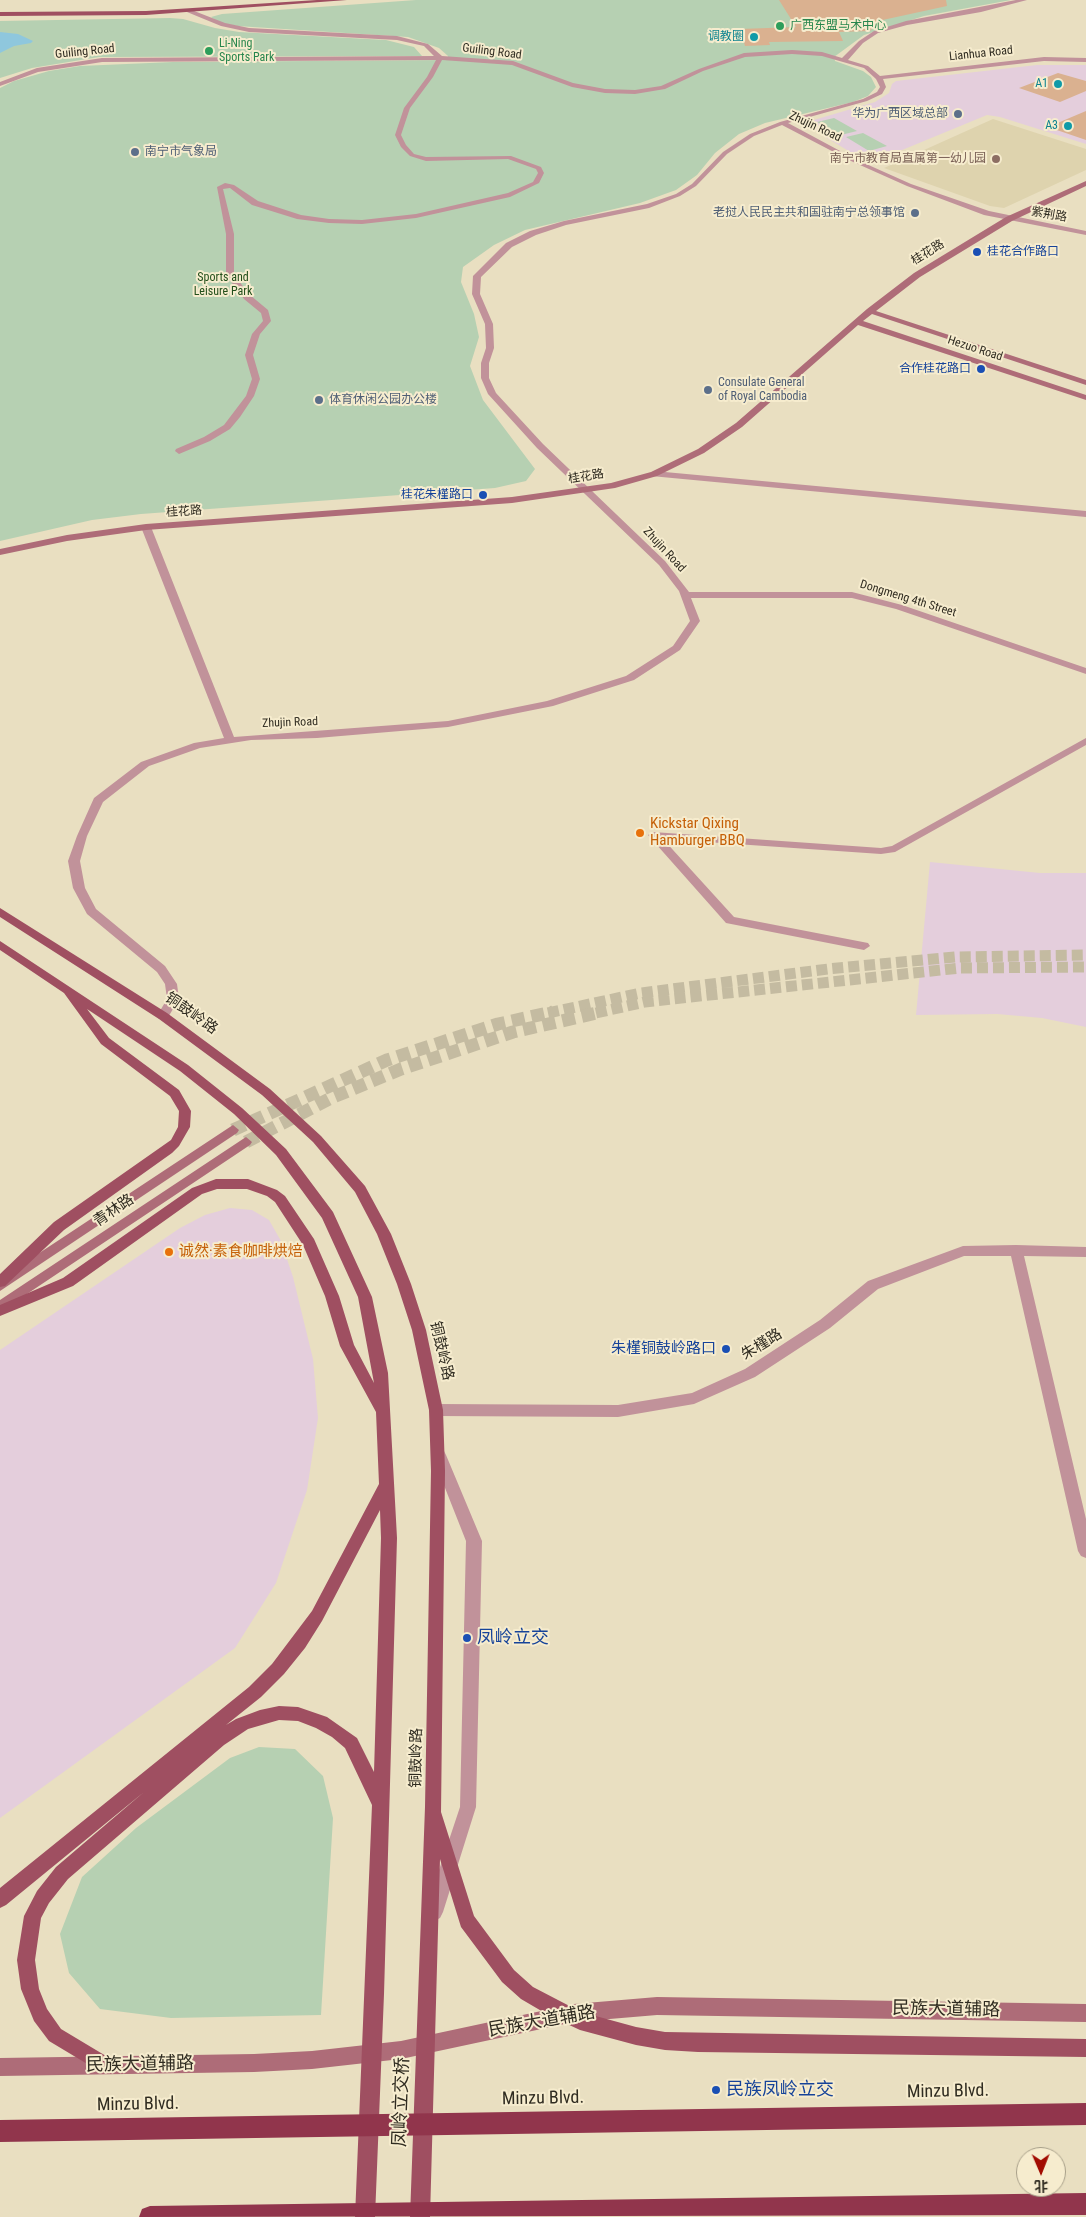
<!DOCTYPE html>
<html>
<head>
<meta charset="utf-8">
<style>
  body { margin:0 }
  #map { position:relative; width:1086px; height:2217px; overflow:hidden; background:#e9dfc1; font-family:"Roboto Condensed","Noto Sans SC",sans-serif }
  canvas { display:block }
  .north { position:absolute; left:1016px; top:2147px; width:50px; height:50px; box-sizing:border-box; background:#f6ecce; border:1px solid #a79f89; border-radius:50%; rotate:179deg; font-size:14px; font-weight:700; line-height:20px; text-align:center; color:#302c21 }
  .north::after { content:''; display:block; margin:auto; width:18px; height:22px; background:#a20b01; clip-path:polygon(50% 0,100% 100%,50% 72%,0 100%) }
</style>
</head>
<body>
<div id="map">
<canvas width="1086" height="2217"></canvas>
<div class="north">北</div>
</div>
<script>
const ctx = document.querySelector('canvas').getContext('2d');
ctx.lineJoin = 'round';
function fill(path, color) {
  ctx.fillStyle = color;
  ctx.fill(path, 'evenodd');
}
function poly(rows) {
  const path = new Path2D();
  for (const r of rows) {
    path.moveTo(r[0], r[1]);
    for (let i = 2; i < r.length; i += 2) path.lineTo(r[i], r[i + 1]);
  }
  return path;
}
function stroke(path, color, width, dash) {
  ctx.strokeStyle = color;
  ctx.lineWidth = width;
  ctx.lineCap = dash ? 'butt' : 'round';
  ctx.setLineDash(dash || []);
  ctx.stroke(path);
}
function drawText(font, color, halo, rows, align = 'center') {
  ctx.font = font + ' "Roboto Condensed","Noto Sans SC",sans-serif';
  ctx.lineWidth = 4;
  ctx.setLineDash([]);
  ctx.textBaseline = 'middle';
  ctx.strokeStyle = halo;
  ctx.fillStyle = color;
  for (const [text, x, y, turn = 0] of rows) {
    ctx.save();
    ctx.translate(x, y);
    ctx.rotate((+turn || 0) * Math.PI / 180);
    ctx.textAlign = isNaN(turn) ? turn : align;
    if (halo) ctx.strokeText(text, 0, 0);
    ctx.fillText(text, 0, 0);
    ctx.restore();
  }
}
fill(poly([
  [1037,65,1086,65,1086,144,1000,117,987,115,873,162,852,153,817,132,807,122,875,102,889,93,892,84,896,81],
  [930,862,1040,873,1086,873,1086,1027,1042,1018,997,1014,916,1015],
  [230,1208,252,1210,269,1220,281,1241,293,1277,313,1359,318,1418,307,1490,276,1583,235,1648,0,1818,0,1350,180,1228,205,1215]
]), '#e4cedc');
fill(poly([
  [993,119,1086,149,1086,170,1004,208,990,206,884,168]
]), '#ded3ae');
fill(poly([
  [416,0,1011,0,924,16,864,35,834,57,835,61,863,71,871,77,876,87,868,96,853,102,765,123,739,134,715,153,697,175,676,190,640,203,525,230,494,245,463,267,461,282,474,314,479,337,470,366,483,400,535,469,526,481,495,488,141,514,92,520,0,541,0,88,14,81,49,71,80,66,173,62,447,60,448,56,439,48,408,37,237,26,220,23,211,17,222,14],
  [170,18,183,19,215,28,239,32,386,40,414,47,422,56,99,57,32,68,0,78,0,21],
  [834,118,857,131,841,135,817,122],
  [863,133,887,146,869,151,846,137],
  [259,1747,295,1749,323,1776,333,1818,321,2015,171,2018,100,2009,69,1973,60,1934,82,1877,136,1828,230,1758]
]), '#b6d0b2');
fill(poly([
  [0,32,18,34,33,41,31,43,14,46,0,53]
]), '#8fc7dd');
fill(poly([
  [779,0,946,0,947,6,878,21,870,31,839,32,843,41,769,42,770,45,745,46,740,29,796,27],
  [1058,73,1086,81,1086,91,1060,102,1019,88],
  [1086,111,1086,140,1048,127]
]), '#dab190');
stroke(poly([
  [548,1013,641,993,828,969,955,957,1086,955],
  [596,1013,645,1002,960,968,1086,967]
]), '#c4bba1', 11, [11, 5]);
stroke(poly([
  [233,1130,387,1060,498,1024,553,1012],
  [246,1142,331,1098,401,1069,513,1032,601,1012]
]), '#c4bba1', 13, [13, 7]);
fill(poly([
  [1016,0,1027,0,981,12,907,25,878,33,863,43,848,60,868,66,880,76,1044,57,1086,58,1086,62,1044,61,883,79,886,87,882,94,867,101,788,123,855,159,911,184,989,211,1086,231,1086,235,984,215,907,186,851,161,782,125,754,136,727,154,696,186,680,196,649,208,566,225,536,235,512,247,481,277,480,294,493,324,494,348,489,363,489,378,496,393,543,444,665,561,689,592,852,592,902,605,1086,668,1086,674,896,609,852,598,691,598,700,621,680,650,634,680,553,706,448,727,317,738,251,740,200,748,149,766,103,802,87,836,80,861,85,888,96,909,165,966,177,984,179,999,167,1019,159,1019,157,1016,167,999,165,984,157,972,87,914,73,888,68,861,77,836,94,798,141,762,194,743,224,738,141,527,143,525,151,527,234,737,448,721,547,701,626,676,673,646,690,621,679,591,659,565,537,448,488,394,481,378,481,363,486,348,485,324,472,294,473,276,506,243,530,231,564,221,647,204,676,194,692,184,723,152,750,134,780,122,863,99,877,92,880,87,876,79,864,68,822,56,792,54,745,57,703,71,665,89,635,94,605,93,572,87,512,65,442,60,433,77,410,108,401,135,406,145,414,154,426,157,511,156,541,167,544,173,539,183,510,197,416,218,362,224,329,223,297,219,252,205,230,188,223,189,234,234,234,275,250,295,268,310,271,321,260,334,253,355,260,379,254,396,240,417,230,429,210,441,179,454,175,451,176,449,204,437,224,425,246,396,252,379,245,355,252,334,263,321,261,313,244,299,226,275,226,234,217,187,225,183,234,185,258,201,301,215,329,219,362,220,416,214,508,193,533,182,538,173,536,169,508,159,426,161,410,156,401,147,395,135,404,108,427,77,436,60,102,62,38,72,0,86,0,82,37,68,102,58,434,56,424,46,397,40,249,32,221,26,187,12,189,9,225,23,249,28,397,36,428,44,442,56,513,61,573,83,605,89,635,90,661,86,699,69,744,53,792,50,822,52,842,58,859,41,874,31,906,21,1016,0],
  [654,471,1086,511,1086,517,651,476,650,474,654,471],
  [1086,738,1086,745,895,852,881,854,663,839,734,917,868,943,870,946,864,950,726,923,648,835,653,832,881,848,892,846,1086,738],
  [1016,1245,1086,1247,1086,1257,1024,1256,1086,1519,1086,1558,1081,1556,1078,1551,1011,1256,964,1256,878,1289,830,1328,755,1377,694,1404,618,1417,436,1416,431,1414,429,1410,431,1406,436,1404,618,1405,692,1393,745,1369,820,1320,868,1281,963,1246,1016,1245],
  [439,1449,444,1451,446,1455,482,1541,476,1807,443,1912,440,1918,434,1921,428,1918,425,1912,460,1807,466,1541,432,1455,434,1451,439,1449]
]), '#c1929a');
fill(poly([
  [1086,181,1086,186,1012,221,920,277,876,311,1086,380,1086,385,872,314,863,321,1086,395,1086,400,858,325,742,427,704,453,657,476,615,488,512,503,146,530,67,541,0,555,0,549,67,535,146,524,512,497,611,483,651,472,698,449,736,423,867,309,914,273,1006,217,1086,181],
  [233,1125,239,1130,237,1133,0,1291,0,1279,233,1125],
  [246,1137,252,1142,250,1145,0,1312,0,1300,246,1137],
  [657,1997,1086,2004,1086,2022,657,2015,574,2022,401,2059,312,2069,254,2072,0,2076,0,2058,254,2054,312,2051,401,2041,574,2004,657,1997]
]), '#ae6c78');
fill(poly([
  [317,0,347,0,146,15,0,16,0,12,146,11,317,0],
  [0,908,167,1013,270,1089,321,1136,365,1186,391,1234,411,1284,426,1330,443,1410,445,1471,441,1812,474,1916,514,1970,533,1987,581,2012,636,2027,665,2032,1086,2039,1086,2057,698,2052,665,2050,636,2045,580,2030,550,2016,521,1999,502,1982,461,1927,440,1859,430,2217,410,2217,425,1807,431,1471,429,1410,412,1330,397,1284,377,1234,355,1192,313,1142,262,1095,159,1019,0,917,0,908],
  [0,941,188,1065,242,1108,286,1149,333,1212,372,1297,388,1373,397,1538,384,1994,375,2217,355,2217,372,1805,345,1748,332,1737,316,1728,298,1721,279,1720,248,1729,224,1745,68,1879,49,1903,41,1918,35,1960,39,1989,47,2009,61,2029,111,2059,114,2065,111,2071,105,2074,99,2071,49,2041,34,2021,21,1989,17,1960,24,1916,37,1891,56,1867,144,1792,6,1905,0,1908,0,1888,249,1687,272,1664,312,1611,379,1484,376,1412,340,1346,325,1296,303,1245,275,1202,267,1196,247,1189,217,1189,202,1194,73,1286,0,1316,0,1305,63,1278,192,1188,216,1179,248,1179,277,1190,285,1196,314,1239,339,1296,354,1345,374,1383,358,1297,322,1218,276,1155,234,1114,180,1071,87,1009,109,1038,179,1090,191,1111,190,1127,179,1146,172,1153,64,1230,5,1286,0,1287,0,1274,54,1222,171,1140,178,1127,179,1111,170,1096,101,1044,64,993,0,950,0,941],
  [380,1510,381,1538,374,1772,357,1738,327,1717,298,1707,279,1706,260,1710,236,1719,226,1725,261,1697,284,1674,305,1648,322,1621,380,1510]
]), '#9f4f61');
fill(poly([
  [1086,2103,1086,2125,0,2142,0,2120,1086,2103],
  [1086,2193,1086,2215,139,2217,142,2209,150,2206,1086,2193]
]), '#91354c');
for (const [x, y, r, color] of [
  [780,26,5,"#2e9e5b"],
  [754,37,5,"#0f9aa8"],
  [209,51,5,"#2e9e5b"],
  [1058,84,5,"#0f9aa8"],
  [958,114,5,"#5c6f8a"],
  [1068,126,5,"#0f9aa8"],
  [135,152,5,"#5c6f8a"],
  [996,159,5,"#8d6e63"],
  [915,213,5,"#5c6f8a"],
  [977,252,5,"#1a4fb4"],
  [981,369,5,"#1a4fb4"],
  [708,390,5,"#5c6f8a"],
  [319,400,5,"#5c6f8a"],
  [483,495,5,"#1a4fb4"],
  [640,833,5,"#e8710a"],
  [169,1252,5,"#e8710a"],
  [726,1349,5,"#1a4fb4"],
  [467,1638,5,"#1a4fb4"],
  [716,2090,5,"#1a4fb4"]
]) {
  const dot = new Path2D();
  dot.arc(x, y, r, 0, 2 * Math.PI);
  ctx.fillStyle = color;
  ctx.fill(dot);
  stroke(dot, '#f6ecce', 2);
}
drawText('12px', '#27864d', '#f6ecce', [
  ["广西东盟马术中心",790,26],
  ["Li-Ning",219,44],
  ["Sports Park",219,58]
], 'left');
drawText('12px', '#0d838f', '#f6ecce', [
  ["调教圈",744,37],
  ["A1",1048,84],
  ["A3",1058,126]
], 'right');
drawText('12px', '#302c21', '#f6ecce', [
  ["Guiling Road",85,52,-6],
  ["Guiling Road",492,52,7],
  ["Lianhua Road",981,54,-6],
  ["Zhujin Road",815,127,25],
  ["紫荆路",1049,215,10],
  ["桂花路",928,253,-32],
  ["Hezuo Road",975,349,18],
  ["桂花路",586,477,-9],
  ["桂花路",184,512,-4],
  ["Zhujin Road",664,550,47],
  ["Dongmeng 4th Street",908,599,17],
  ["Zhujin Road",290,723,-2]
]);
drawText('12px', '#4e5e75', '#f6ecce', [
  ["华为广西区域总部",948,114,"right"],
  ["南宁市气象局",145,152],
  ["老挝人民民主共和国驻南宁总领事馆",905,213,"right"],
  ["Consulate General",718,383],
  ["of Royal Cambodia",718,397],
  ["体育休闲公园办公楼",329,400]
], 'left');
drawText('12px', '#785e54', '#f6ecce', [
  ["南宁市教育局直属第一幼儿园",986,159]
], 'right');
drawText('12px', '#164399', '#f6ecce', [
  ["桂花合作路口",987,252,"left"],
  ["合作桂花路口",971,369],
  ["桂花朱槿路口",473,495]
], 'right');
drawText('12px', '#224f1a', '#f6ecce', [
  ["Sports and",223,278],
  ["Leisure Park",223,292]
]);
drawText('15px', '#c56008', '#f6ecce', [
  ["Kickstar Qixing",650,824],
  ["Hamburger BBQ",650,841],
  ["诚然·素食咖啡烘焙",179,1252]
], 'left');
drawText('15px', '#302c21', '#f6ecce', [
  ["铜鼓岭路",191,1014,35],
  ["青林路",114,1211,-34],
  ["朱槿路",762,1345,-32],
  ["铜鼓岭路",441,1351,77],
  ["铜鼓岭路",417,1758,-89]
]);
drawText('15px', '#164399', '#f6ecce', [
  ["朱槿铜鼓岭路口",716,1349]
], 'right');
drawText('18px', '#164399', '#f6ecce', [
  ["凤岭立交",477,1638],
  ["民族凤岭立交",726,2090]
], 'left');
drawText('18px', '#302c21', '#f6ecce', [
  ["民族大道辅路",946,2010,1],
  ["民族大道辅路",542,2022,-10],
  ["民族大道辅路",140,2065,-1],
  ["Minzu Blvd.",948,2092,-1],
  ["Minzu Blvd.",543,2099,-1],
  ["凤岭立交桥",402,2102,-88],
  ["Minzu Blvd.",138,2105,-1]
]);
</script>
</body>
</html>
